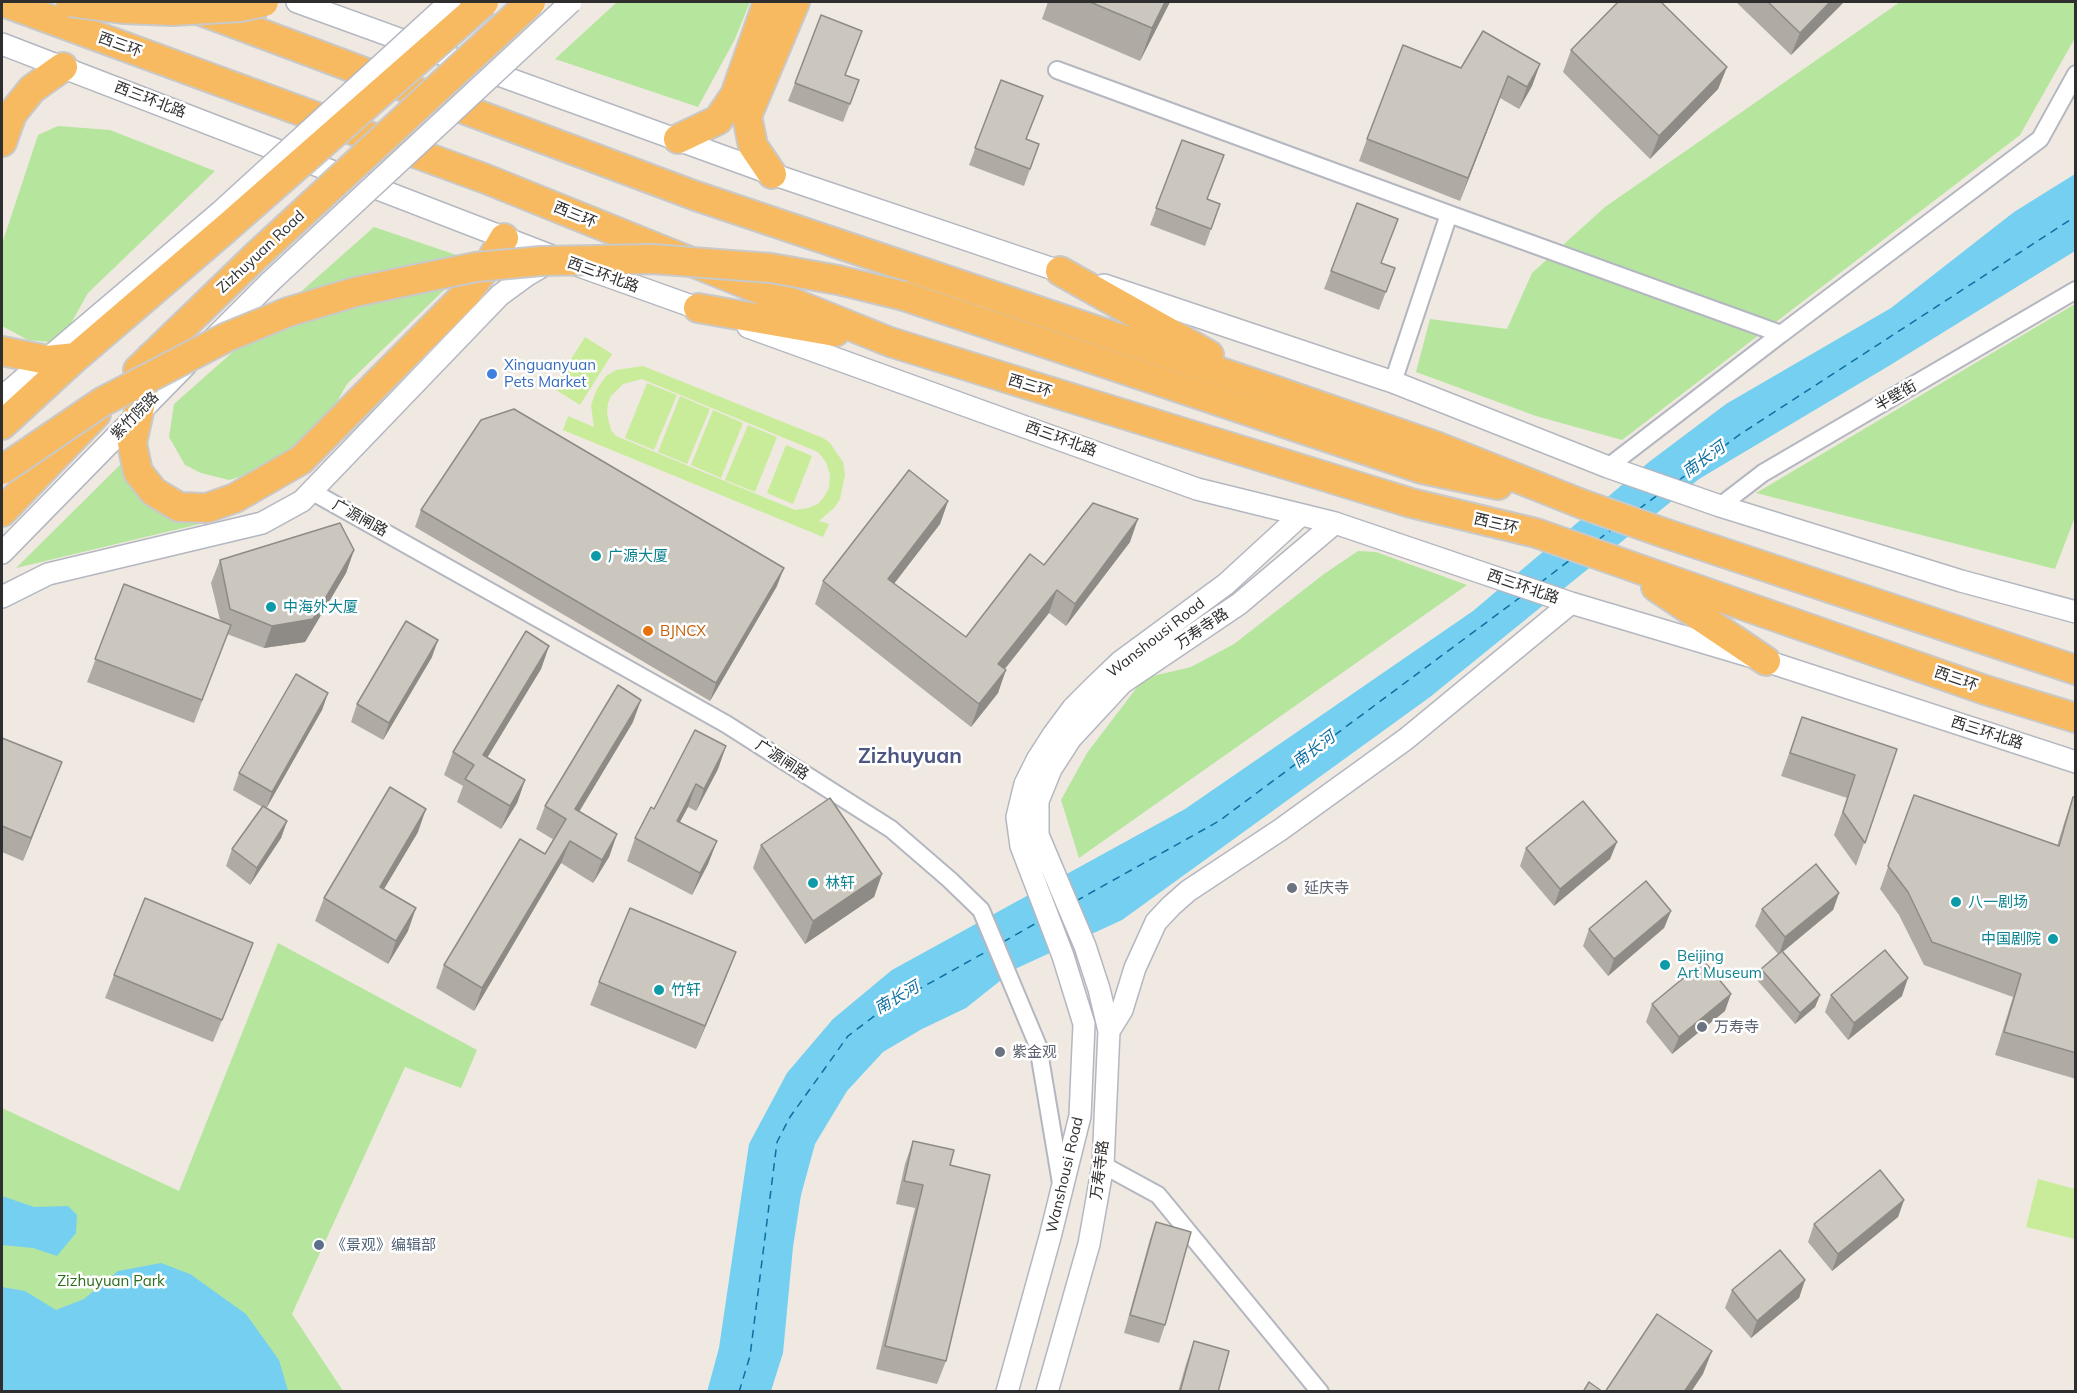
<!DOCTYPE html>
<html>
<head>
<meta charset="utf-8">
<style>
  body { margin:0 }
  #map { position:relative; width:2077px; height:1393px; overflow:hidden; background:#efe9e1; font-family:Mulish,sans-serif }
  canvas { display:block }
  .frame { position:absolute; inset:0; border:3px solid #2e2e2e; pointer-events:none }
</style>
</head>
<body>
<div id="map">
<canvas width="2077" height="1393"></canvas>
<div class="frame"></div>
</div>
<script>
const ctx = document.querySelector('canvas').getContext('2d');
ctx.lineJoin = 'round';
function fill(path, color) {
  ctx.fillStyle = color;
  ctx.fill(path, 'evenodd');
}
function poly(rows) {
  const path = new Path2D();
  for (const r of rows) {
    path.moveTo(r[0], r[1]);
    for (let i = 2; i < r.length; i += 2) path.lineTo(r[i], r[i + 1]);
  }
  return path;
}
function stroke(path, color, width, dash) {
  ctx.strokeStyle = color;
  ctx.lineWidth = width;
  ctx.lineCap = dash ? 'butt' : 'round';
  ctx.setLineDash(dash || []);
  ctx.stroke(path);
}
function drawText(font, color, halo, rows, align = 'center') {
  ctx.font = font + ' Mulish,"Noto Sans SC",sans-serif';
  ctx.lineWidth = 5;
  ctx.setLineDash([]);
  ctx.textBaseline = 'middle';
  ctx.strokeStyle = halo;
  ctx.fillStyle = color;
  for (const [text, x, y, turn = 0] of rows) {
    ctx.save();
    ctx.translate(x, y);
    ctx.rotate((+turn || 0) * Math.PI / 180);
    ctx.textAlign = isNaN(turn) ? turn : align;
    if (halo) ctx.strokeText(text, 0, 0);
    ctx.fillText(text, 0, 0);
    ctx.restore();
  }
}
fill(poly([
  [617,2,750,2,735,39,698,107,555,59],
  [1900,2,2075,2,2075,38,2020,135,1622,440,1536,416,1416,372,1430,319,1507,329,1532,273,1605,207],
  [58,126,110,130,215,171,88,293,60,343,28,340,2,326,2,244,38,135],
  [374,227,474,261,347,384,319,433,260,471,229,480,201,473,185,465,169,437,174,404],
  [2075,304,2075,517,2055,569,1756,493],
  [121,464,139,495,208,522,16,568],
  [1358,551,1376,552,1467,585,1079,858,1061,800,1087,753,1144,678,1191,667,1234,644,1324,574],
  [278,943,477,1050,461,1088,405,1067,292,1314,343,1391,2,1392,2,1108,179,1191]
]), '#b6e59e');
fill(poly([
  [585,337,612,354,580,405,553,388],
  [643,366,823,438,830,443,843,462,845,475,840,499,835,507,819,521,829,524,823,537,563,430,568,416,594,427,591,405,597,389,606,376,616,370],
  [642,379,818,452,826,462,830,475,829,488,824,497,818,504,808,508,795,510,616,436,611,430,607,414,608,403,611,396,623,384],
  [647,383,677,395,654,450,625,438],
  [680,396,710,409,687,464,658,452],
  [713,410,743,423,721,478,691,465],
  [748,425,777,437,755,492,725,480],
  [786,445,812,456,793,504,767,493],
  [2038,1179,2075,1189,2075,1239,2026,1227]
]), '#c9ec9a');
fill(poly([
  [2075,174,2075,251,1887,367,1699,479,1430,697,1122,920,1015,969,966,1008,922,1029,883,1052,847,1091,815,1144,801,1195,793,1247,783,1353,771,1391,707,1392,719,1348,749,1144,787,1073,833,1019,892,970,1185,809,1473,611,1649,462,1726,404,1891,308,2014,212],
  [2,1196,34,1207,68,1206,77,1215,76,1233,57,1256,33,1248,2,1245],
  [161,1263,190,1274,246,1314,279,1360,288,1391,2,1391,2,1287,25,1291,56,1310,84,1299,118,1271]
]), '#75cff0');
stroke(poly([
  [1678,481,1739,435,2076,216],
  [1639,509,1659,494],
  [1598,540,1611,530],
  [1540,583,1570,560],
  [1076,901,1219,821,1522,596],
  [1003,942,1040,921],
  [739,1392,750,1356,777,1142,790,1117,848,1036,885,1008,991,949]
]), '#0d6fa3', 1.5, [8, 6]);
const minor = poly([
  [1057,70,1449,214],
  [1781,334,2040,139,2076,74],
  [1393,382,1449,214,1781,334,1608,467],
  [311,491,726,724,891,829,950,880,981,910,1038,1046,1061,1183],
  [1720,506,1763,473,2076,290],
  [1103,1165,1158,1195,1320,1392]
]);
const tertiary = poly([
  [297,2,772,174,1074,276],
  [2,44,557,258,711,313],
  [1104,285,1393,382,1608,467,1720,506,1961,581,2076,612],
  [748,327,1197,489,1335,523,1571,603,1766,661,2076,762],
  [213,339,270,282],
  [2,397,219,213],
  [2,553,186,365],
  [2,597,48,574,262,523,302,501,500,295,526,276,550,262],
  [1109,1031,1122,1010,1135,968,1156,922,1171,906,1188,891,1280,830,1406,739,1571,603],
  [1007,1392,1050,1237,1080,1116,1084,1024,1063,956,1021,846,1017,817,1025,784,1037,760,1053,735,1073,708,1096,685,1120,662,1226,584,1301,515],
  [1047,1392,1089,1244,1103,1165,1109,1031,1099,989,1085,946,1038,835,1038,801,1051,769,1071,738,1122,683,1239,604,1335,523]
]);
const trunk = poly([
  [3,2,486,179,890,342,1411,503,1536,533,1985,690,2076,718],
  [193,8,696,196,1268,388,1436,446,1582,504,1664,533,2076,670],
  [678,139,718,120,735,95,768,2],
  [2,142,12,114,32,89,63,67],
  [772,174,753,146,747,116,795,2],
  [1060,271,1209,355],
  [904,296,1422,469,1498,485],
  [698,308,835,332],
  [2,351,47,360,76,357],
  [151,357,132,443,138,472,154,492,179,507,207,508,235,498,301,460,466,294,490,262,504,238],
  [138,370,256,256],
  [2,425,76,357,223,231],
  [2,512,96,414],
  [1656,587,1766,661]
]);
stroke(minor, '#b4b7c1', 20);
stroke(tertiary, '#b4b7c1', 24);
stroke(trunk, '#c9c9c9', 32);
stroke(minor, '#fff', 16);
stroke(tertiary, '#fff', 21);
stroke(trunk, '#f8ba60', 28);
const tertiaryBridge = poly([
  [219,213,450,2],
  [270,282,571,2]
]);
const trunkBridge = poly([
  [70,2,123,9,173,11,240,7,264,2],
  [223,231,484,2],
  [256,256,531,2],
  [2,470,102,402,227,337,288,312,355,292,422,278,476,267,541,261,652,259,771,268,838,280,904,296]
]);
stroke(tertiaryBridge, '#b4b7c1', 24, []);
stroke(trunkBridge, '#c9c9c9', 32, []);
stroke(tertiaryBridge, '#fff', 21);
stroke(trunkBridge, '#f8ba60', 28);
fill(poly([
  [1048,2,1170,2,1140,61,1042,19],
  [1736,2,1844,2,1791,55],
  [821,15,846,75,859,80,843,122,788,101],
  [1571,50,1727,67,1718,89,1650,159,1563,72],
  [1540,64,1532,86,1519,109,1500,98,1460,201,1359,161,1367,139,1461,68],
  [1001,80,1026,139,1039,144,1024,186,969,165],
  [1182,140,1207,199,1220,204,1205,246,1150,225],
  [1357,203,1382,263,1395,268,1379,310,1324,289],
  [948,501,940,524,894,583,966,637,1044,565,1130,542,1066,626,1049,613,1005,669,998,693,971,727,815,604,823,581],
  [421,510,777,586,710,701,415,527],
  [354,550,346,573,305,642,264,648,227,634,194,723,87,682,124,584,220,620,211,583,220,560],
  [549,646,541,669,487,757,525,780,517,803,501,829,457,802,463,786,444,775,453,752],
  [432,657,383,740,351,722,357,704],
  [328,693,322,710,266,808,287,821,281,838,250,885,226,866,232,849,262,807,233,790,239,773],
  [1802,717,1897,749,1856,866,1834,835,1847,798,1781,776],
  [633,722,579,811,617,834,609,857,593,883,561,863,474,1011,436,988,444,965,545,854,554,840,536,829,545,806],
  [2,738,62,762,23,861,2,852],
  [726,746,718,769,696,811,688,807,680,822,717,841,708,864,692,895,627,861,635,838,654,809],
  [1914,795,2057,846,2065,820,2073,797,2076,797,2076,1079,1995,1055,2013,997,1924,965,1899,915,1880,889],
  [418,832,384,889,408,931,388,964,315,921,324,898],
  [1617,842,1610,859,1554,906,1520,866,1526,848],
  [761,845,882,874,874,897,805,944,753,868],
  [1839,893,1833,910,1782,952,1820,995,1815,1007,1795,1024,1757,980,1761,969,1778,954,1755,926,1762,909],
  [1671,911,1664,928,1608,976,1583,946,1589,929],
  [253,943,213,1042,105,998,114,975],
  [727,975,696,1049,590,1005,599,982],
  [1831,995,1902,996,1848,1040,1825,1012],
  [1652,1004,1725,1011,1672,1054,1646,1022],
  [913,1141,950,1165,946,1361,937,1384,876,1369,915,1208,896,1204,905,1164],
  [1904,1200,1898,1217,1832,1271,1808,1242,1814,1224],
  [1156,1222,1165,1325,1159,1343,1124,1333,1150,1239],
  [1805,1280,1799,1298,1751,1338,1725,1308,1732,1290],
  [1194,1341,1218,1392,1178,1392,1186,1364]
]), '#afaba4');
fill(poly([
  [1165,2,1170,2,1140,61,1152,28],
  [1830,2,1844,2,1791,55,1800,33],
  [1540,64,1532,86,1519,109,1527,87],
  [1727,67,1718,89,1650,159,1659,136],
  [1508,76,1500,98,1460,201,1468,178],
  [948,501,940,524,880,602,888,579],
  [1138,519,1130,542,1066,626,1075,604],
  [354,550,346,573,305,642,264,648,272,626],
  [784,568,777,586,710,701,716,683],
  [1057,590,1049,613,990,687,998,664],
  [438,640,432,657,383,740,389,723],
  [549,646,541,669,475,778,483,755],
  [1006,670,998,693,971,727,979,704],
  [328,693,322,710,266,809,272,792],
  [641,700,633,722,567,832,575,809],
  [726,746,718,769,696,811,704,789],
  [62,762,53,784,23,861,31,838],
  [525,780,517,803,501,829,510,806],
  [696,784,688,807,668,843,677,821],
  [426,809,418,832,372,909,380,887],
  [287,821,281,838,250,885,257,868],
  [617,834,609,857,593,883,602,860],
  [570,841,561,863,474,1011,482,988],
  [717,841,708,864,692,895,700,873],
  [1617,842,1610,859,1554,906,1560,889],
  [882,874,874,897,805,944,813,921],
  [1839,893,1833,910,1779,955,1785,937],
  [416,908,408,931,388,964,396,941],
  [1671,911,1664,928,1608,976,1614,959],
  [253,943,245,965,213,1042,222,1020],
  [736,952,727,975,696,1049,705,1026],
  [1908,978,1902,996,1848,1040,1854,1023],
  [1731,994,1725,1011,1672,1054,1679,1037],
  [1820,995,1815,1007,1795,1024,1800,1013],
  [1904,1200,1898,1217,1832,1271,1838,1254],
  [1805,1280,1799,1298,1751,1338,1757,1321],
  [1712,1351,1703,1374,1691,1392,1684,1392]
]), '#8e8b86');
const building = poly([
  [1090,2,1165,2,1152,28,1090,2],
  [1618,2,1661,2,1727,67,1659,136,1571,50,1618,2],
  [1768,2,1830,2,1800,33,1768,2],
  [821,15,862,31,845,75,859,80,850,104,795,83,821,15],
  [1483,31,1540,64,1527,87,1508,76,1468,178,1367,139,1403,45,1461,68,1483,31],
  [1001,80,1043,96,1026,139,1039,144,1030,169,975,148,1001,80],
  [1182,140,1224,155,1207,199,1220,204,1211,229,1156,208,1182,140],
  [1357,203,1398,219,1381,263,1395,268,1386,292,1331,271,1357,203],
  [514,409,784,568,716,683,421,510,481,420,514,409],
  [909,470,948,501,888,579,966,637,1030,554,1044,565,1093,503,1138,519,1075,604,1057,590,998,664,1006,670,979,704,823,581,909,470],
  [340,523,354,550,313,619,272,626,230,609,220,560,340,523],
  [124,584,231,625,202,700,95,659,124,584],
  [406,621,438,640,389,723,357,704,406,621],
  [526,631,549,646,483,755,525,780,510,806,465,779,474,765,453,752,526,631],
  [296,674,328,693,272,792,239,773,296,674],
  [618,685,641,700,575,809,617,834,602,860,570,841,482,988,444,965,520,839,545,854,566,819,545,806,618,685],
  [1802,717,1897,749,1865,843,1843,812,1855,775,1790,753,1802,717],
  [695,730,726,746,704,789,696,784,677,821,717,841,700,873,635,838,651,807,654,809,695,730],
  [2,738,62,762,31,838,2,826,2,738],
  [390,787,426,809,380,887,416,908,396,941,324,898,390,787],
  [1914,795,2059,846,2073,797,2076,797,2076,1053,2004,1032,2021,974,1932,942,1908,892,1888,866,1914,795],
  [830,798,882,874,813,921,761,845,830,798],
  [1583,801,1617,842,1560,889,1526,848,1583,801],
  [263,806,287,821,257,868,232,849,263,806],
  [1816,864,1839,893,1785,937,1762,909,1816,864],
  [1646,881,1671,911,1614,959,1589,929,1646,881],
  [145,898,253,943,222,1020,114,975,145,898],
  [630,908,736,952,705,1026,599,982,630,908],
  [1885,950,1908,978,1854,1023,1831,995,1885,950],
  [1782,951,1820,995,1800,1013,1761,969,1782,951],
  [1704,961,1731,994,1679,1037,1652,1004,1704,961],
  [913,1141,954,1150,950,1165,990,1175,946,1361,885,1346,923,1185,904,1181,913,1141],
  [1880,1170,1904,1200,1838,1254,1814,1224,1880,1170],
  [1156,1222,1191,1232,1165,1325,1130,1315,1156,1222],
  [1780,1250,1805,1280,1757,1321,1732,1290,1780,1250],
  [1657,1314,1712,1351,1684,1392,1605,1392,1657,1314],
  [1194,1341,1229,1351,1218,1392,1180,1392,1194,1341],
  [1589,1382,1603,1392,1583,1392,1589,1382]
]);
fill(building, '#cbc7bf');
stroke(building, '#8e8b86', 1.5);
for (const [x, y, r, color] of [
  [492,374,6,"#3f7fe0"],
  [596,556,6,"#0f9aa8"],
  [271,607,6,"#0f9aa8"],
  [648,631,6,"#e8710a"],
  [813,883,6,"#0f9aa8"],
  [1292,888,6,"#6b7280"],
  [1956,902,6,"#0f9aa8"],
  [2053,939,6,"#0f9aa8"],
  [1665,965,6,"#0f9aa8"],
  [659,990,6,"#0f9aa8"],
  [1702,1027,6,"#6b7280"],
  [1000,1052,6,"#6b7280"],
  [319,1245,6,"#5c6f8a"]
]) {
  const dot = new Path2D();
  dot.arc(x, y, r, 0, 2 * Math.PI);
  ctx.fillStyle = color;
  ctx.fill(dot);
  stroke(dot, '#fff', 2);
}
drawText('15px', '#2e2e2e', '#fff', [
  ["西三环",120,45,20],
  ["西三环北路",150,100,21],
  ["西三环",575,215,22],
  ["Zizhuyuan Road",261,252,-43],
  ["西三环北路",603,275,20],
  ["西三环",1030,386,17],
  ["半壁街",1896,396,-30],
  ["紫竹院路",135,416,-45],
  ["西三环北路",1061,439,20],
  ["广源闸路",360,518,29],
  ["西三环",1496,524,13],
  ["西三环北路",1523,587,19],
  ["万寿寺路",1202,629,-34],
  ["Wanshousi Road",1156,638,-38],
  ["西三环",1956,679,19],
  ["西三环北路",1987,733,18],
  ["广源闸路",782,760,33],
  ["万寿寺路",1100,1170,-83],
  ["Wanshousi Road",1065,1175,-77]
]);
drawText('15px', '#366cbe', '#fff', [
  ["Xinguanyuan",504,365],
  ["Pets Market",504,382]
], 'left');
drawText('15px', '#0d838f', '#fff', [
  ["广源大厦",608,556],
  ["中海外大厦",283,607],
  ["林轩",825,883],
  ["八一剧场",1968,902],
  ["中国剧院",2041,939,"right"],
  ["Beijing",1677,956],
  ["Art Museum",1677,973],
  ["竹轩",671,990]
], 'left');
drawText('15px', '#c56008', '#fff', [
  ["BJNCX",660,631]
], 'left');
drawText('15px', '#5b616d', '#fff', [
  ["延庆寺",1304,888],
  ["万寿寺",1714,1027],
  ["紫金观",1012,1052]
], 'left');
drawText('15px', '#4e5e75', '#fff', [
  ["《景观》编辑部",331,1245]
], 'left');
drawText('15px', '#2c6e1b', '#fff', [
  ["Zizhuyuan Park",111,1281]
]);
drawText('italic 16px', '#0d6fa3', '#fff', [
  ["南长河",1704,460,-36],
  ["南长河",1314,750,-37],
  ["南长河",897,998,-30]
]);
drawText('bold 21px', '#4d5680', '#fff', [
  ["Zizhuyuan",910,757]
]);
</script>
</body>
</html>
